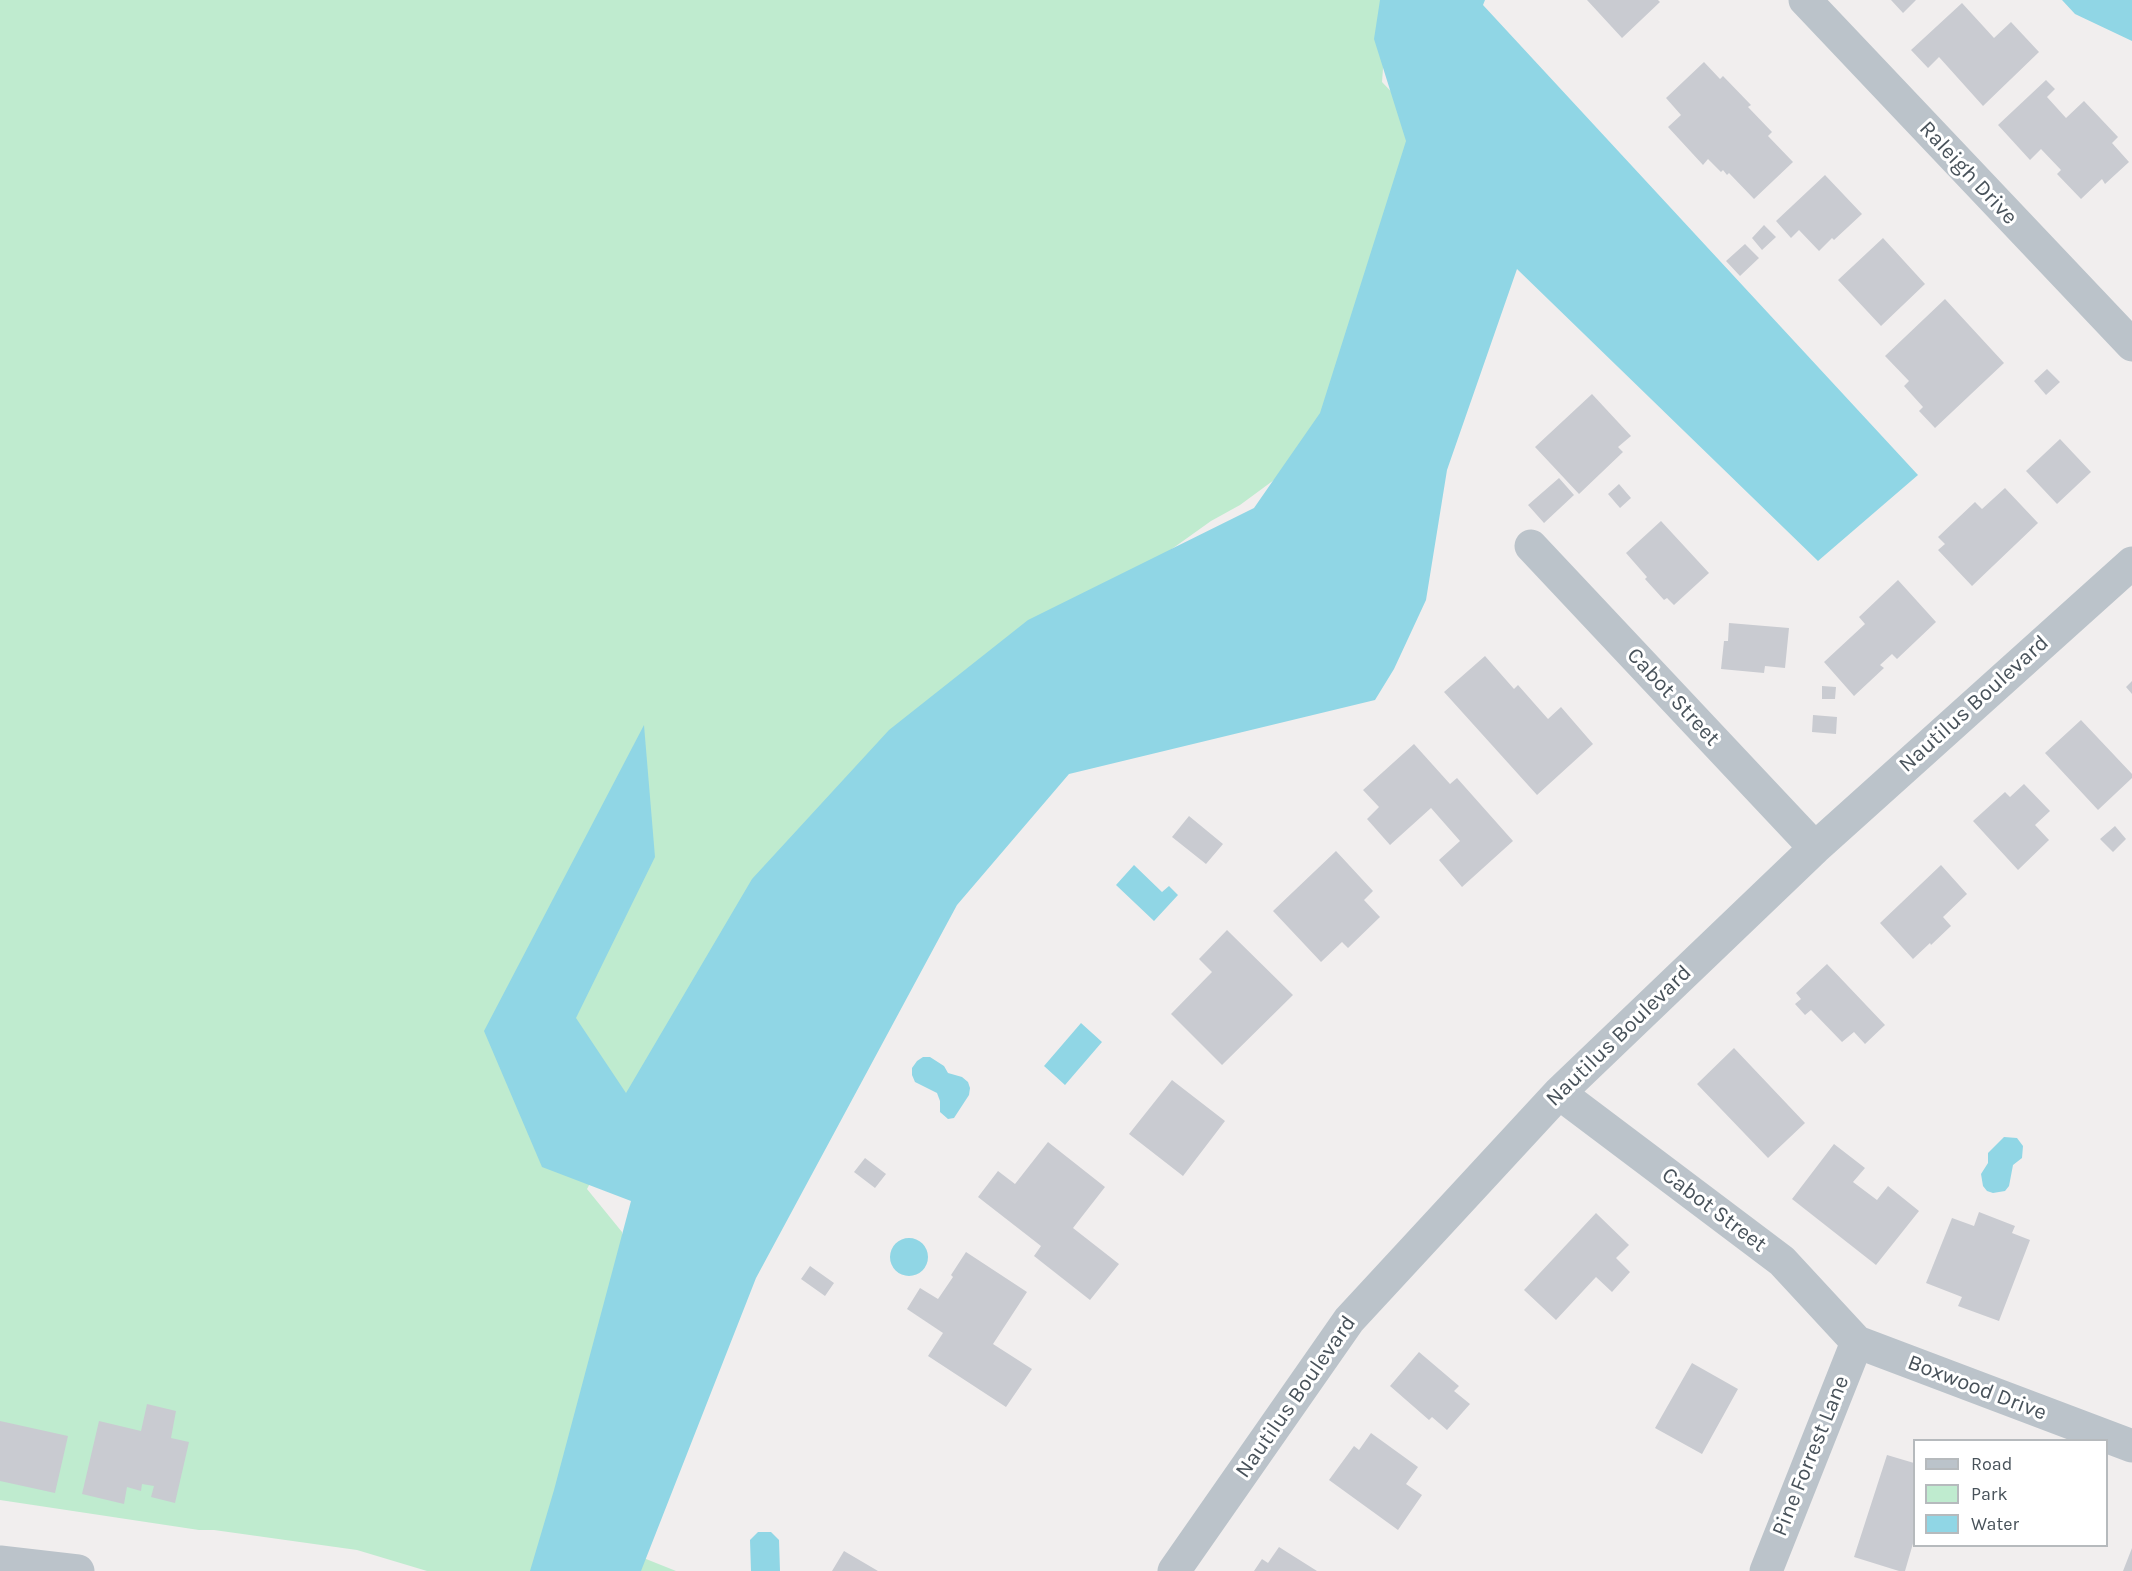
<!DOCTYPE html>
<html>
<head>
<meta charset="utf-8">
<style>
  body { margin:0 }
  #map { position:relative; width:2132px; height:1571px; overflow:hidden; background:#f1eeee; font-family:Karla,sans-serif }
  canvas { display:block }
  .legend { position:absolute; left:1913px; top:1439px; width:195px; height:108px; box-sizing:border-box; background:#fff; border:2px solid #b6babd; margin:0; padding:8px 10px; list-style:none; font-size:18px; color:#48525a }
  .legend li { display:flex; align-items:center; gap:12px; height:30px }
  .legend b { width:30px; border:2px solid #b6babd }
</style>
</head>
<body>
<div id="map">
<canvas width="2132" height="1571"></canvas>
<ul class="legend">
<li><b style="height:8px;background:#bbc3ca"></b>Road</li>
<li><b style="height:16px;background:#bfebcf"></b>Park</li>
<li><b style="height:16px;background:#90d6e5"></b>Water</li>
</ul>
</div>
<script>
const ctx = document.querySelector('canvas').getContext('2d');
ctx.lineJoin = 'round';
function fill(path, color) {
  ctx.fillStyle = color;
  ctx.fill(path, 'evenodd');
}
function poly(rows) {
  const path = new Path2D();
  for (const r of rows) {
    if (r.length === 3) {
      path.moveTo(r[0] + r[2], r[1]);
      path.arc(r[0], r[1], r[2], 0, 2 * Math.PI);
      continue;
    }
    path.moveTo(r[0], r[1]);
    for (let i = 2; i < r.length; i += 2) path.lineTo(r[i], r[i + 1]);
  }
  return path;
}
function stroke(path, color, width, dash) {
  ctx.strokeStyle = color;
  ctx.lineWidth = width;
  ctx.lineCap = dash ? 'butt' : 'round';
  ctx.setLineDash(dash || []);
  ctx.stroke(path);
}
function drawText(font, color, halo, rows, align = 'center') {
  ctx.font = font + ' Karla,sans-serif';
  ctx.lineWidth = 6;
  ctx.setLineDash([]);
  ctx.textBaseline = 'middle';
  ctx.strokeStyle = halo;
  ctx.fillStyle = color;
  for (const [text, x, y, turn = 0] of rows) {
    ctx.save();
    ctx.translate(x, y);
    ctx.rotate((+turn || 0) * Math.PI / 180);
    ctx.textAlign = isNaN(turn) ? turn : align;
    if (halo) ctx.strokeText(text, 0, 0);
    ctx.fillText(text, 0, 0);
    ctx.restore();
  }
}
fill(poly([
  [0,0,1391,0,1387,15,1382,82,1404,105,1410,136,1327,441,1240,505,1211,521,1169,551,623,1120,587,1189,622,1232,622,1244,586,1535,676,1571,427,1571,357,1550,214,1530,199,1530,0,1500]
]), '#bfebcf');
fill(poly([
  [1380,0,1485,0,1483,5,1918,475,1818,561,1517,269,1447,470,1426,600,1394,669,1375,700,1069,774,957,905,756,1278,641,1571,530,1571,554,1490,631,1201,542,1167,484,1031,644,725,655,857,576,1018,626,1093,752,879,889,730,1028,620,1254,508,1320,413,1406,141,1374,39],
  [2062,0,2132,0,2132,41,2075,14],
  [1134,865,1162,892,1169,886,1178,895,1154,921,1116,885],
  [1081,1023,1102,1042,1065,1085,1044,1066],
  [923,1057,930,1057,944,1066,948,1073,962,1077,968,1082,970,1088,969,1095,954,1118,948,1119,940,1112,940,1101,937,1093,915,1082,912,1075,912,1068,917,1061],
  [2004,1137,2017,1138,2023,1146,2022,1158,2013,1165,2009,1186,2005,1191,1993,1193,1987,1191,1983,1186,1981,1174,1988,1163,1988,1153],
  [909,1257,19],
  [758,1532,771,1532,779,1540,780,1571,751,1571,750,1540]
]), '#90d6e5');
fill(poly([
  [1587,0,1658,0,1660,2,1622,38],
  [1891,0,1916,0,1903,13],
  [1962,3,1994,38,2011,22,2039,52,1983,106,1939,57,1928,68,1911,50],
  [1704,62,1720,79,1723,76,1751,105,1748,107,1772,132,1768,136,1793,162,1754,199,1729,173,1727,175,1723,170,1721,172,1708,159,1703,165,1668,127,1681,115,1666,98],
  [2046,80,2055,89,2047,97,2066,118,2084,101,2118,137,2112,143,2129,162,2105,184,2102,179,2081,199,2057,174,2061,170,2041,149,2030,160,1998,125],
  [1825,175,1862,214,1834,240,1832,238,1819,251,1799,230,1791,238,1776,221],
  [1764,225,1776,237,1762,250,1752,238],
  [1883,238,1925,284,1881,326,1838,280],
  [1745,244,1759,258,1740,276,1726,261],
  [1945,299,2004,363,1935,428,1919,411,1923,407,1904,386,1909,381,1885,356],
  [2047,369,2060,382,2046,395,2034,381],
  [1592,394,1631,436,1618,447,1623,452,1579,494,1535,447],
  [2060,439,2091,472,2057,504,2026,471],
  [1559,478,1574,495,1544,523,1528,505],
  [1619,484,1631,498,1620,508,1608,494],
  [2005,488,2038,523,1972,586,1938,550,1945,544,1938,537,1975,502,1982,509],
  [1661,521,1709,573,1674,605,1667,598,1664,600,1645,579,1647,577,1626,553],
  [1898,580,1936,622,1897,659,1892,654,1880,665,1884,668,1854,696,1824,662,1865,624,1859,617],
  [1729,623,1789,628,1785,668,1765,666,1764,673,1721,669,1724,641,1728,641],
  [1485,656,1514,689,1518,685,1548,719,1561,707,1593,744,1537,795,1444,692],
  [2132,681,2132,694,2126,687],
  [1822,686,1836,687,1835,699,1822,699],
  [1813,715,1837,717,1836,734,1812,732],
  [2081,720,2132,774,2132,778,2098,810,2045,753],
  [1414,744,1450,784,1457,778,1513,841,1462,887,1439,860,1460,841,1431,808,1390,845,1367,819,1379,807,1363,790],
  [2024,784,2050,811,2035,825,2049,840,2018,870,1973,821,2005,792,2010,797],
  [1189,816,1223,844,1206,864,1172,837],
  [2115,826,2126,839,2113,852,2100,839],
  [1336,851,1373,891,1364,900,1380,917,1348,948,1342,942,1321,962,1273,911],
  [1941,865,1967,894,1943,917,1951,926,1931,945,1930,943,1913,959,1880,923],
  [1227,930,1293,995,1222,1065,1171,1014,1212,972,1199,959],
  [1827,964,1885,1025,1865,1044,1854,1032,1842,1042,1811,1010,1805,1015,1795,1004,1801,999,1796,993],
  [1734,1048,1805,1123,1768,1158,1697,1084],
  [1172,1080,1225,1121,1183,1176,1129,1134],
  [1048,1142,1105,1187,1073,1228,1119,1264,1090,1300,1034,1256,1041,1246,978,1197,998,1171,1015,1184],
  [1834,1144,1865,1168,1853,1182,1877,1200,1888,1186,1919,1211,1876,1265,1792,1199],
  [865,1158,886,1174,875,1188,854,1172],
  [1979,1212,2015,1226,2012,1233,2030,1240,1999,1321,1958,1306,1962,1297,1926,1283,1952,1218,1974,1226],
  [1596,1213,1629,1245,1616,1258,1630,1272,1612,1292,1596,1277,1556,1320,1524,1290],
  [966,1252,1027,1292,993,1344,1032,1369,1006,1407,928,1356,943,1333,907,1309,920,1288,938,1299,953,1277,951,1275],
  [810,1266,834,1283,825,1296,801,1279],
  [1419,1352,1459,1386,1454,1391,1470,1404,1447,1430,1432,1417,1429,1420,1390,1386],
  [1692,1363,1738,1389,1702,1454,1655,1428],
  [147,1404,176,1411,171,1438,189,1442,175,1503,151,1497,154,1486,142,1484,141,1491,127,1487,124,1504,82,1494,99,1421,141,1431],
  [0,1421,68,1436,55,1493,0,1481],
  [1371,1433,1418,1467,1406,1484,1422,1495,1398,1530,1329,1480,1354,1446,1359,1450],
  [1887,1455,1914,1463,1914,1540,1905,1571,1899,1571,1854,1557],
  [1279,1547,1317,1571,1254,1571,1262,1559,1268,1563],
  [2132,1548,2132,1571,2123,1571],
  [844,1551,878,1571,832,1571]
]), '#c9cbd1');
stroke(poly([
  [1805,0,2132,345],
  [1531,546,1815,848],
  [1559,1093,1782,1261,1857,1342,2132,1446],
  [0,1562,78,1571],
  [1174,1571,1349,1320,1559,1093,1815,848,2132,563],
  [1766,1571,1857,1342]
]), '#bbc3ca', 33);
drawText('22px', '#48525a', '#fff', [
  ["Raleigh Drive",1968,173,47],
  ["Cabot Street",1673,697,47],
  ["Nautilus Boulevard",1974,704,-42],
  ["Nautilus Boulevard",1619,1036,-44],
  ["Cabot Street",1714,1210,37],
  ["Boxwood Drive",1977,1388,21],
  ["Nautilus Boulevard",1296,1397,-55],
  ["Pine Forrest Lane",1811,1456,-68]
]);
</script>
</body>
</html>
